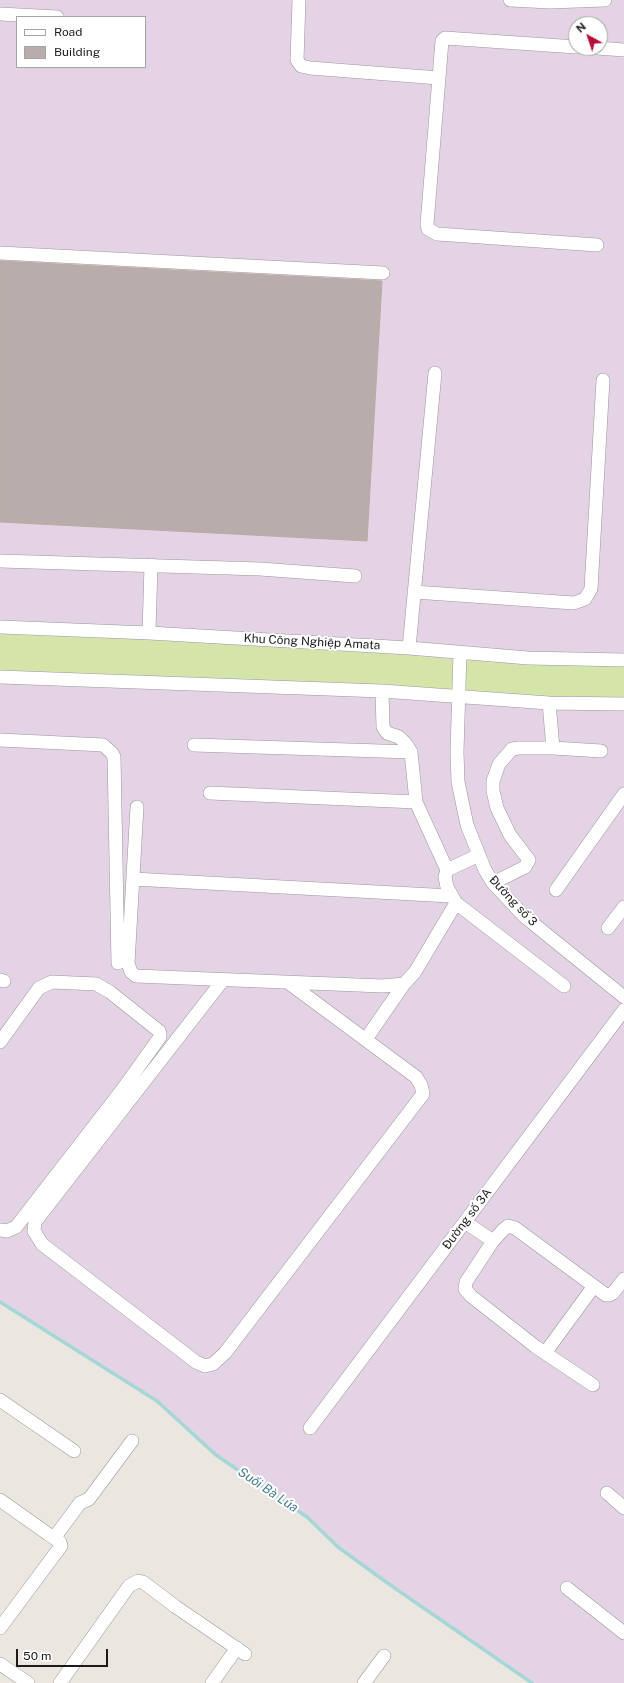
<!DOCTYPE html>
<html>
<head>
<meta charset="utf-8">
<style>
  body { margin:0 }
  #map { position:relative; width:624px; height:1683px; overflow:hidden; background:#ece6e1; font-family:"Public Sans",sans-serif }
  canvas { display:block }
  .legend { position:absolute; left:16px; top:16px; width:130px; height:52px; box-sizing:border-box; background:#fff; border:1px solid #a4a4a4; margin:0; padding:5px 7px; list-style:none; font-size:12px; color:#1b1b1b }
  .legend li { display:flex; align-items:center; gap:8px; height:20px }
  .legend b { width:20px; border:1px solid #a4a4a4 }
  .north { position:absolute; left:568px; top:16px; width:40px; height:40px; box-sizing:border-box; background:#fff; border:1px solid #a4a4a4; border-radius:50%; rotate:320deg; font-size:11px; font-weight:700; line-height:16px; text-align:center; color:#1b1b1b }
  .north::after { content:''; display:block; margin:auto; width:14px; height:18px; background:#b90d3a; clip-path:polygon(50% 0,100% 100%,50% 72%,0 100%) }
  .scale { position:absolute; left:16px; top:1649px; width:92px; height:18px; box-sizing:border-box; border:2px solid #1b1b1b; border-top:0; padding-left:5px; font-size:12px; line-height:14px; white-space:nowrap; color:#1b1b1b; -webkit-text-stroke:3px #fff; paint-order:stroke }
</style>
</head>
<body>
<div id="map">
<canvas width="624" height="1683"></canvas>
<ul class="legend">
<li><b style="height:5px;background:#fff"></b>Road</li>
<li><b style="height:11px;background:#b8adab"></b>Building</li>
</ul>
<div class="north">N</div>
<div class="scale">50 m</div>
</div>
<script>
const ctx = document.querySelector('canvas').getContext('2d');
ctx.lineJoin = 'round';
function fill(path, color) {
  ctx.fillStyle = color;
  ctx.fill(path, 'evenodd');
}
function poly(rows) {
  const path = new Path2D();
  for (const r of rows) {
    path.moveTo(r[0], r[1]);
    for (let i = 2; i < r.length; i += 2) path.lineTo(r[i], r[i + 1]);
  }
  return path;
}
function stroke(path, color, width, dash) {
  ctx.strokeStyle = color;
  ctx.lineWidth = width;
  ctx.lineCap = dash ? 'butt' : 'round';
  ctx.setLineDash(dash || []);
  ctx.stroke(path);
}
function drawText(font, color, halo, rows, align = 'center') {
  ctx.font = font + ' "Public Sans",sans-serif';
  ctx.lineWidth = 4;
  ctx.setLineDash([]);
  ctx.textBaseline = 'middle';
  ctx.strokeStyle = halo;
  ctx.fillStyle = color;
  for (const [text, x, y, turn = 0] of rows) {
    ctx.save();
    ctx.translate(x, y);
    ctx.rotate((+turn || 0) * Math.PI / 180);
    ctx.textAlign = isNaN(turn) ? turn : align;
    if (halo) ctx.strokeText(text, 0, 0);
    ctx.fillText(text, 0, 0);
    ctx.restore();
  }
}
fill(poly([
  [0,0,624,0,624,1683,532,1683,386,1582,338,1547,307,1517,216,1455,156,1401,0,1301],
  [17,17,145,17,145,67,17,67],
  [576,24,600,24,600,48,576,48]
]), '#e4d3e5');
fill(poly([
  [0,634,150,640,409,655,456,660,455,690,381,684,0,670],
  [464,660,530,665,624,667,624,697,549,696,463,690]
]), '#d5e4a9');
stroke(poly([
  [0,1302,157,1401,216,1455,307,1517,338,1547,386,1582,532,1683]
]), '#a4d7d6', 3.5);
const building = poly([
  [0,261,382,281,367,541,0,522,0,261]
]);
fill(building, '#b8adab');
stroke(building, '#bda9a5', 1);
const minor = poly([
  [299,0,297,60,301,66,310,68,439,78],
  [510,0,550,2,605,0],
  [0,14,57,17],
  [576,47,445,38,442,41,427,224,428,229,437,234,597,245],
  [597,48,624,50],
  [0,253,383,273],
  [0,561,260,569,355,576],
  [414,592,574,603,585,599,591,589,603,380],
  [0,627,149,633,409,648,528,658,624,660],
  [149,633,151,565],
  [409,648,435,373],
  [460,653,457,752,458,782,467,825,485,870,493,883,525,917,624,997],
  [0,677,382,691,549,703,624,704],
  [382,691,383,727,387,733,399,737,406,744,411,752,416,802,447,870],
  [549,703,553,748,601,751],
  [0,740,103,745,112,753,114,757,118,963],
  [194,745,411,752],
  [210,793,416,802],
  [137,807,128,963,131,972,136,976,382,986,404,984,415,972,456,903],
  [479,855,447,870,445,877,447,887,456,903,564,986],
  [133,879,451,896],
  [493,883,525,867,529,860,510,835,497,808,493,791,493,781,499,764,512,749,519,748,553,748],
  [556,890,624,794],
  [608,928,624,907],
  [0,980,4,981],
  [223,980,35,1222,34,1231,42,1244,196,1362,205,1366,213,1364,225,1353,423,1094,421,1085,416,1077,289,983],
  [366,1039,404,984],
  [0,1042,39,988,52,982,96,984,110,992,159,1031,160,1034,160,1037,122,1090,16,1227,7,1231,0,1230],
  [465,1222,493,1241,503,1230,508,1226,515,1228,606,1295,609,1295,613,1293,624,1279],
  [493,1241,466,1282,465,1289,471,1296,536,1347,593,1385],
  [545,1353,594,1286],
  [0,1400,74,1451],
  [310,1428,624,1010],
  [607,1493,624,1508],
  [0,1500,48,1534,60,1542,61,1546,0,1628],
  [54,1538,80,1503,89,1499,132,1441],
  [567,1588,624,1633],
  [0,1664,28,1683],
  [60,1683,129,1586,138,1581,143,1582,176,1607,245,1654],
  [212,1683,237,1648],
  [364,1683,384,1656]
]);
stroke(minor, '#989898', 14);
stroke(minor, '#fff', 13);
drawText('12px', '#1b1b1b', '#fff', [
  ["Khu Công Nghiệp Amata",312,642,3],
  ["Đường số 3",513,901,47],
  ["Đường số 3A",467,1219,-53]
]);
drawText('italic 13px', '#467c8d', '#fff', [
  ["Suối Bà Lúa",268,1490,34]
]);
</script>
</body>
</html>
